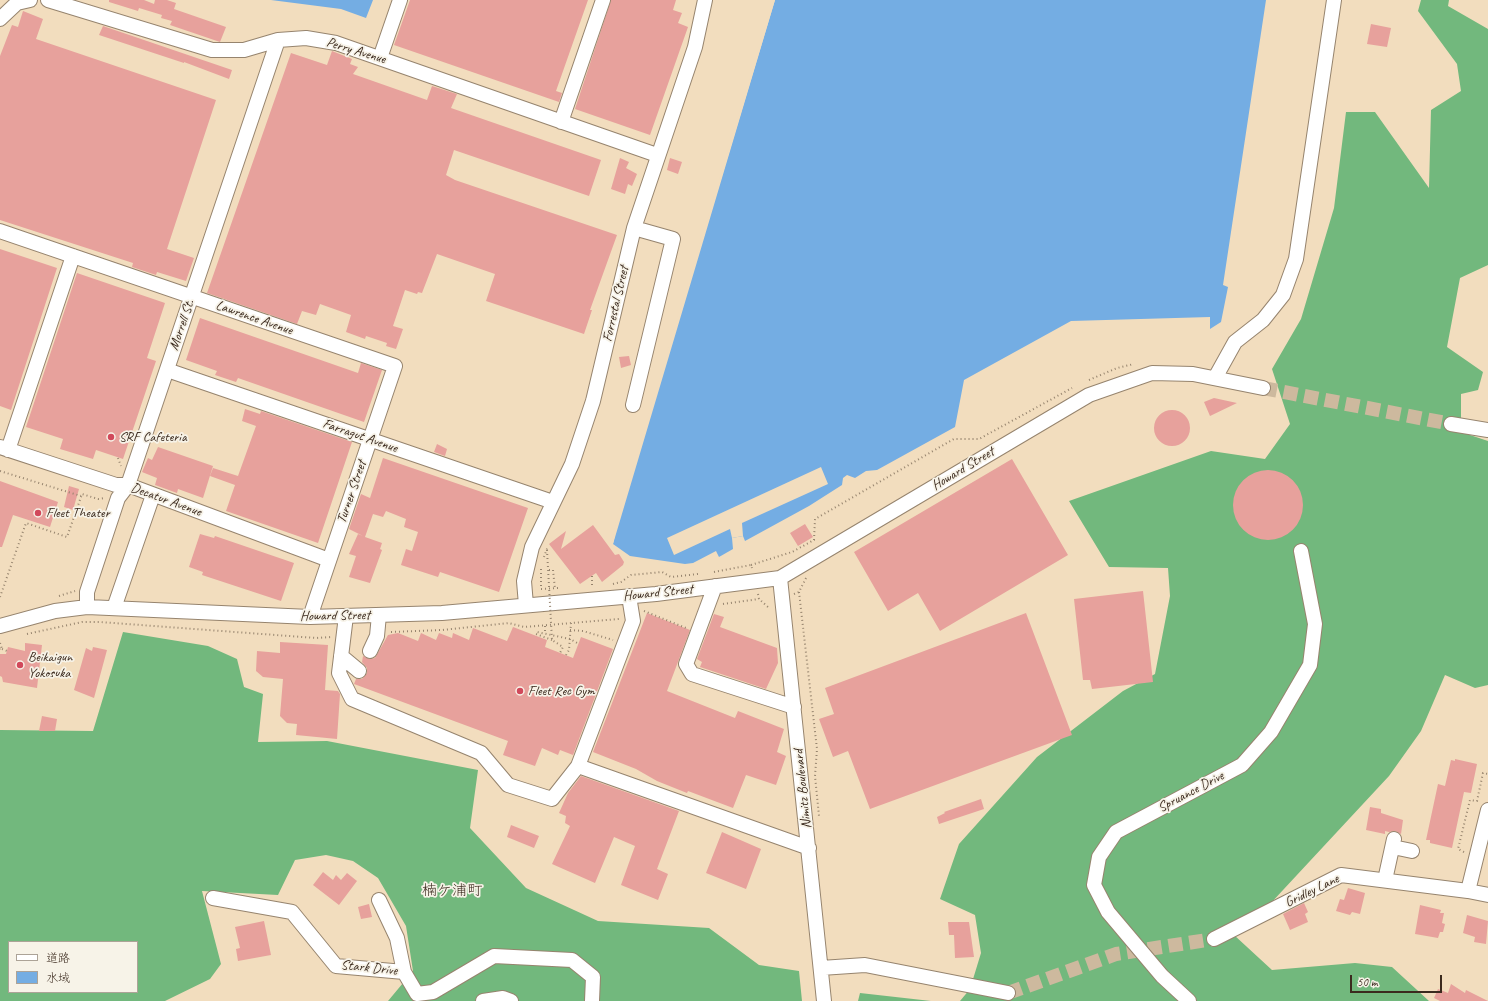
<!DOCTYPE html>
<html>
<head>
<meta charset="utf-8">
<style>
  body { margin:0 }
  #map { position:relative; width:1488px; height:1001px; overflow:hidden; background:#f2ddbe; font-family:Caveat,"Klee One",sans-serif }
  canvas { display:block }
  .legend { position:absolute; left:8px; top:941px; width:130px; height:52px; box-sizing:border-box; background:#f7f3e8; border:1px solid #aca397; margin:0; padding:5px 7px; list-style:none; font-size:12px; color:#3b2a1e }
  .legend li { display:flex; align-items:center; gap:8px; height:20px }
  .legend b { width:20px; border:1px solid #aca397 }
  .scale { position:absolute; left:1350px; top:975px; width:92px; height:18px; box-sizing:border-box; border:2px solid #3b2a1e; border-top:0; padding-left:5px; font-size:12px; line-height:14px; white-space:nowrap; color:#3b2a1e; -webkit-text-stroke:3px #f7f3e8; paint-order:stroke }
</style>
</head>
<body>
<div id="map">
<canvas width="1488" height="1001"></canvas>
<ul class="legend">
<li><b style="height:5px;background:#fff"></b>道路</li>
<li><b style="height:11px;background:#74ade3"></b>水域</li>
</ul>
<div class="scale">50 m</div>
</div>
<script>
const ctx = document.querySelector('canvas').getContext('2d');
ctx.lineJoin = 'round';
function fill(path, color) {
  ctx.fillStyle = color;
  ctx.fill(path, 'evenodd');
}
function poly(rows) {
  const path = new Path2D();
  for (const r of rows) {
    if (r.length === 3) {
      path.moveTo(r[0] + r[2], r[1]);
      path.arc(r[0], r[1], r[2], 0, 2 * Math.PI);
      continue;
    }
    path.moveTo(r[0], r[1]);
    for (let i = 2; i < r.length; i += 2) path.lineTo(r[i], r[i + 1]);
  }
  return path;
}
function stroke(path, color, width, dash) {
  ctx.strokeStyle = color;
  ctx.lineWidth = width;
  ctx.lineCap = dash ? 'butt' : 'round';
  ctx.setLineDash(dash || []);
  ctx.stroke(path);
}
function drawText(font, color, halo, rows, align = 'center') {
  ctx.font = font + ' Caveat,"Klee One",sans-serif';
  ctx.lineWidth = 3.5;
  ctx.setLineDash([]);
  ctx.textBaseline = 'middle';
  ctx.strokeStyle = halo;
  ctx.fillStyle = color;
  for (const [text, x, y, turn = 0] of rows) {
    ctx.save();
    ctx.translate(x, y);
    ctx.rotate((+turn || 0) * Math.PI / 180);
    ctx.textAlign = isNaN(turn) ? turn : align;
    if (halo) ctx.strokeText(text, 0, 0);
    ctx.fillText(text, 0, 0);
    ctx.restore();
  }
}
fill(poly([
  [1421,0,1449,0,1448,6,1488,29,1488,265,1460,278,1447,347,1483,372,1478,390,1461,394,1461,432,1488,441,1488,685,1475,688,1445,675,1421,731,1389,776,1270,904,1234,935,1272,970,1355,963,1392,967,1429,1001,960,1001,970,989,981,953,975,915,940,899,959,844,1037,757,1123,691,1155,674,1170,596,1168,568,1109,567,1069,501,1211,451,1265,459,1290,424,1272,369,1301,319,1334,208,1346,112,1375,112,1429,188,1431,110,1461,91,1457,64,1418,11],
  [123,632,208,646,237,659,244,687,263,694,258,742,327,741,478,770,470,828,526,888,598,921,709,928,759,965,799,971,802,1001,388,1001,413,971,406,926,378,878,353,861,326,855,295,860,278,895,202,891,221,964,210,979,165,1001,0,1001,0,730,93,731],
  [9,942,137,942,137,992,9,992],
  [860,993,931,1001,858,1001]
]), '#72b87d');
fill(poly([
  [271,0,373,0,366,18,341,9],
  [775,0,1266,0,1223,285,1228,287,1221,322,1210,329,1210,317,1071,321,964,380,955,427,877,470,866,471,855,478,847,475,843,478,842,485,809,506,745,541,743,536,732,538,733,549,719,557,716,551,693,563,685,564,630,556,613,544,618,521]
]), '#74ade3');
fill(poly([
  [773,0,775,0,613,544,612,542,616,521],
  [821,467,828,484,742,523,743,536,732,538,730,529,674,555,667,538]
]), '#f2ddbe');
fill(poly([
  [109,0,144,0,154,4,155,0,167,0,176,3,174,9,226,27,220,42,170,25,172,21,161,18,162,15,139,8,138,11,109,2],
  [410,0,588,0,556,91,562,93,559,102,394,45],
  [611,0,676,0,673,10,682,13,678,23,688,27,650,135,575,109],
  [23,11,43,19,36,39,216,100,167,249,194,258,186,281,157,272,156,275,132,267,133,263,0,220,0,56,12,25,18,27],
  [1371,24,1391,28,1387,47,1367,44],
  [103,26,232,70,229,79,184,62,184,63,99,35],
  [332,51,352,59,350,64,358,67,353,74,427,100,432,86,457,94,451,108,601,160,589,196,454,150,446,175,455,180,617,235,590,310,592,310,584,334,486,301,495,274,437,254,422,293,418,292,417,294,405,290,393,326,403,329,396,349,386,346,387,343,366,336,365,339,346,332,351,315,320,304,316,315,302,311,297,324,207,293,291,53,327,65],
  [620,158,629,162,626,168,637,174,632,186,628,184,625,194,611,189],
  [670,158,682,162,678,174,667,170],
  [0,249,57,268,11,410,0,406],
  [77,273,165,303,147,358,156,361,123,459,96,450,93,459,60,449,63,439,26,427],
  [200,318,358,373,361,363,382,370,364,422,238,378,236,382,215,375,217,371,186,360],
  [629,356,631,365,621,368,619,357],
  [1214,398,1237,403,1210,416,1204,402],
  [245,409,260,414,261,411,352,442,318,543,226,511,235,485,210,476,213,468,238,476,256,426,242,421],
  [1172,428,18],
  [437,444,447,449,445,456,434,452],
  [158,447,213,466,203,498,178,489,177,493,155,485,157,478,142,472,148,458,152,460],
  [383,458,528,508,499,592,440,572,438,577,401,565,406,549,412,551,418,532,404,527,406,519,386,511,383,517,373,514,365,537,382,543,380,549,382,550,370,583,349,577,356,556,349,554,358,534,363,536,349,529,361,494,370,498],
  [1012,459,1068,555,940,631,918,593,888,611,854,552],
  [1268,505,35],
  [0,481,58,502,50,527,13,515,2,547,0,547],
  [69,486,79,489,73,510,64,507],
  [805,524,813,537,798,546,790,533],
  [593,525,615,555,619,554,624,562,623,565,602,582,596,573,580,584,549,544,566,531,561,549],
  [200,534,214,538,215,536,294,563,281,601,202,575,203,572,189,567],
  [1143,591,1153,682,1092,689,1090,680,1083,680,1074,599],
  [647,613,690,630,667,691,735,718,738,711,784,729,777,752,786,756,776,785,746,775,733,808,688,791,687,793,657,781,636,769,593,752],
  [1026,613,1072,735,870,809,848,751,833,757,819,719,834,714,825,688],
  [714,614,724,617,720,627,777,648,778,663,766,689,700,667,702,662,697,659],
  [513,627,547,640,545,647,573,658,581,637,613,649,573,755,560,750,558,755,542,748,535,766,503,755,508,741,354,684,356,679,362,679,367,673,367,668,362,662,363,656,370,659,375,658,388,635,398,633,418,641,421,633,436,640,439,633,452,638,453,633,469,640,473,628,507,641],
  [280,642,328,645,325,690,338,691,340,694,337,739,296,735,297,724,287,723,280,716,283,679,263,677,256,671,257,651,280,653],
  [25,643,42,645,37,688,3,682,2,677,0,676,0,654,6,654,8,647,25,651],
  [93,647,107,650,94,698,74,690,86,648,92,651],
  [42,716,57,719,55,731,39,731],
  [1455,759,1477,764,1471,793,1464,792,1452,848,1430,843,1430,840,1426,840,1438,784,1445,786,1451,760,1455,761],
  [581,776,679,811,657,869,668,874,658,900,621,885,635,846,614,837,595,883,552,864,570,826,565,823,566,816,559,813,568,793],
  [981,799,984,809,939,824,937,817,945,813,944,812],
  [1370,807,1381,809,1381,813,1403,820,1401,834,1395,831,1389,832,1385,831,1385,834,1366,830],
  [511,825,539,836,534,848,507,837],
  [722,832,761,849,746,889,706,873],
  [323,872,333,880,336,875,341,880,347,873,357,881,339,905,313,885],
  [1348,888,1365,893,1360,914,1352,912,1350,915,1336,911,1340,899,1344,900],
  [1304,903,1308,912,1305,914,1308,922,1290,930,1283,914],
  [369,904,372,917,361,919,358,907],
  [1420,905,1441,910,1440,913,1444,913,1442,923,1445,924,1443,932,1440,932,1438,938,1415,934],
  [1467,915,1488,921,1486,944,1474,942,1475,937,1463,933],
  [264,921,271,955,238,961,236,949,240,948,235,927],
  [948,922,969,922,974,957,955,958,954,935,949,935],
  [1451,984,1465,993,1466,990,1488,1001,1440,1001,1434,998,1438,989,1448,993]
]), '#e7a19c');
stroke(poly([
  [1263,388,1451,424],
  [1008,993,1116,954,1214,939]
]), '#cdb99e', 14, [14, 7]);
const minor = poly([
  [48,0,212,50,244,50,278,40,306,38,336,43,657,155],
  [0,19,17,3,30,0],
  [380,58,400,0],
  [561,122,603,0],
  [0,231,395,366,310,617],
  [167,370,553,502],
  [1215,378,1235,342,1263,320,1283,295,1296,259,1334,0],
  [633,405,673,239,634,228],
  [1451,424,1488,430],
  [0,447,116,485,128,485,329,560],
  [8,450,73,256],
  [780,578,824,1001],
  [715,586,686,664,692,674,794,707],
  [526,605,524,581,532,547,572,464,593,401,634,228,695,47,705,0],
  [87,607,87,592,118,498,128,485,278,40],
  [114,608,153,495],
  [346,616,339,673,352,699,481,753,508,785,552,799,578,766,633,621,629,596],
  [0,626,55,611,87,607,310,617,442,613,656,594,780,578,1089,395,1152,373,1193,374,1263,388],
  [370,651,377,636,379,615],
  [341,656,359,671],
  [578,766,809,848],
  [1393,847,1412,851],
  [1385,880,1394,839],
  [1468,891,1488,810],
  [213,898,292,912,336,966,404,972,417,994,433,992,494,956,572,960,593,977,592,1001],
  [379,900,397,938,404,972],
  [1214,939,1341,875,1468,891,1488,895],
  [821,968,865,965,1008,993],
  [483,1001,503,998,511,1001],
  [1189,1001,1162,976,1108,912,1094,885,1099,857,1116,832,1242,765,1271,732,1310,665,1315,624,1301,551]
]);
stroke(minor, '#96846e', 16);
stroke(poly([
  [1089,380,1117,368,1134,364],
  [118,458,121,466],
  [0,471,81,496],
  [544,557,548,546],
  [751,565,792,552,814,540,815,519,954,439,979,439,1072,388],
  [541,569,541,589,558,588],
  [549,570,553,570,555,589],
  [714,572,751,565,752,568],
  [592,576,592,587],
  [613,584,621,582,631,575,662,572,671,577,698,574],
  [799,592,817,749,815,776,819,816],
  [758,594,759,599,768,607,770,606],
  [794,594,799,592,806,578],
  [59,596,75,591],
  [0,597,26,523,67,537,82,494,98,499,105,498],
  [723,604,759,599],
  [644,611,686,628],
  [545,626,545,634],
  [570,630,583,631,613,640],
  [391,632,442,630,509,623,524,627,619,619],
  [27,634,82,622,100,622,316,638,331,637],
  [552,640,536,634,537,632,570,639,579,644],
  [0,643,2,649,0,649],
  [2,649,7,651],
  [566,655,569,650,571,623],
  [1464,852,1458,849,1470,800,1477,801,1483,773,1488,774]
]), '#96846e', 2, [1, 3]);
stroke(minor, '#fff', 14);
stroke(poly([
  [547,550,552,640,563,647,560,653]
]), '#96846e', 2, [1, 3]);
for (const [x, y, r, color] of [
  [111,437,4,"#d1495b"],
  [38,513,4,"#d1495b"],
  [20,665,4,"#d1495b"],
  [520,691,4,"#d1495b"]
]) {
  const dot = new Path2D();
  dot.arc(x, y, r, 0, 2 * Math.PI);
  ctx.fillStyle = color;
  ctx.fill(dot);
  stroke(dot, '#f7f3e8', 1.5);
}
drawText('14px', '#3b2a1e', '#f7f3e8', [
  ["Perry Avenue",356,51,17],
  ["Forrestal Street",616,304,-77],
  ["Lawrence Avenue",254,318,19],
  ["Morrell St.",182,325,-71],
  ["Farragut Avenue",360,436,19],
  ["Howard Street",963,469,-31],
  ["Turner Street",352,492,-71],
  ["Decatur Avenue",166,500,20],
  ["Howard Street",658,593,-6],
  ["Howard Street",335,616,-1],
  ["Nimitz Boulevard",803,789,-96],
  ["Spruance Drive",1191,792,-28],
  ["Gridley Lane",1312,891,-26],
  ["Stark Drive",369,968,6]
]);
drawText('14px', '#3b2a1e', '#f7f3e8', [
  ["SRF Cafeteria",119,437],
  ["Fleet Theater",46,513],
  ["Beikaigun",28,657],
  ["Yokosuka",28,673],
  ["Fleet Rec Gym",528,691]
], 'left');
drawText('15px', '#3b2a1e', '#f7f3e8', [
  ["楠ケ浦町",452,891]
]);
</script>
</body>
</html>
